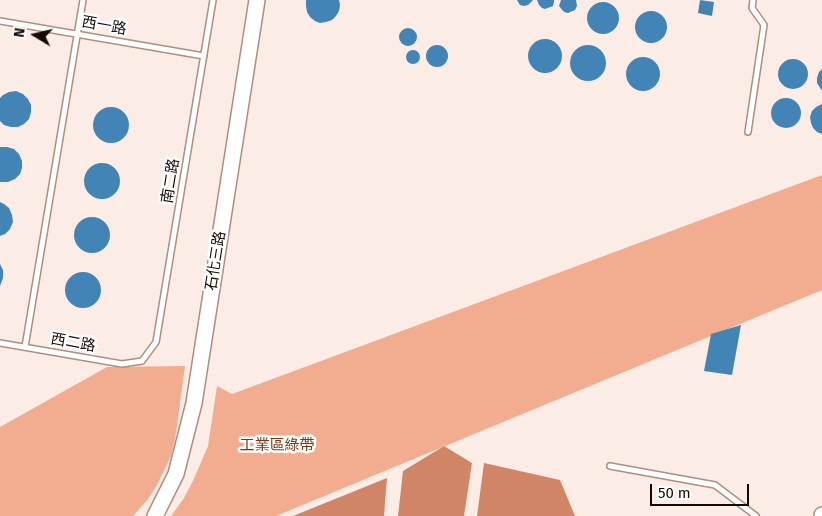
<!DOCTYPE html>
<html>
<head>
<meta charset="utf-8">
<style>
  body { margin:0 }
  #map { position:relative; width:822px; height:516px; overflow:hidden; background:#fbece6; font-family:"Fira Sans",sans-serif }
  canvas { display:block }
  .north { position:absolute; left:10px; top:10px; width:50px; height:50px; -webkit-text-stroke:4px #fff; paint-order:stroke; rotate:279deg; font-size:14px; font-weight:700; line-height:20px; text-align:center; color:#150905 }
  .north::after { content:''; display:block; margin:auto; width:18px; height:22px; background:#150905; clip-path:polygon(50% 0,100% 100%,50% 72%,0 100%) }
  .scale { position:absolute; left:650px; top:484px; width:99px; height:22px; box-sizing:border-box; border:2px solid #150905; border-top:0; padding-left:6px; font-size:15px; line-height:18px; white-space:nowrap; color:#150905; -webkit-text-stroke:4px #fff; paint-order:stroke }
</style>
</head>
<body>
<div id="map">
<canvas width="822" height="516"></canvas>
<div class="north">N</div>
<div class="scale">50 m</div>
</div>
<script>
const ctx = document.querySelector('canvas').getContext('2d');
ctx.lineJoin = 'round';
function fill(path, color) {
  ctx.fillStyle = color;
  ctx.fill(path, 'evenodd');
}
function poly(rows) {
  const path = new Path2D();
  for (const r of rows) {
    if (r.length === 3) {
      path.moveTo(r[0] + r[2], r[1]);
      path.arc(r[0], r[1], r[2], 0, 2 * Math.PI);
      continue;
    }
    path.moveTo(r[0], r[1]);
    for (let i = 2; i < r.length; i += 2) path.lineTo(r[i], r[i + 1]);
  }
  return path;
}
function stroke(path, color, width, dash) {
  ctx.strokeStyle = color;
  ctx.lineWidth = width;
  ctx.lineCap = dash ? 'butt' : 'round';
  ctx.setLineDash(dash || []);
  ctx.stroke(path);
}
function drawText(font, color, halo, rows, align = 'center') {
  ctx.font = font + ' "Fira Sans","Noto Sans TC",sans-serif';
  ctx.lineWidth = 5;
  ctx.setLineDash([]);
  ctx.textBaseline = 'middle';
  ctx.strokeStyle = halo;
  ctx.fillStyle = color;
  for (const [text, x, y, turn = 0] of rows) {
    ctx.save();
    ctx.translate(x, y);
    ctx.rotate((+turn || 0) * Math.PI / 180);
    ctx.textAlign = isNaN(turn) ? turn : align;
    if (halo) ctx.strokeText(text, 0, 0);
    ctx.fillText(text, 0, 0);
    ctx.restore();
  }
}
fill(poly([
  [822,175,822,290,276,516,171,516,184,498,193,481,208,446,217,386,232,394],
  [185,366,175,440,171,456,157,485,148,499,133,516,0,516,0,427,107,367]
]), '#f2ad90');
fill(poly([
  [444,446,472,463,464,516,398,516,403,471],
  [484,463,560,480,575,516,477,516],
  [387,478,384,516,293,516]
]), '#d08666');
fill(poly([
  [306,0,339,0,340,5,339,11,336,16,332,20,326,22,320,23,315,21,310,17,307,12,306,6],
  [517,0,533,0,528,5,524,6,520,5],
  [537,0,554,0,554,2,553,6,545,9,542,8,539,5],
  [561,0,576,0,577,6,575,10,568,13,564,12,559,6],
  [700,0,714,2,712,16,698,13],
  [603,18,16],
  [651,27,16],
  [408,37,9],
  [545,56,17],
  [437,56,11],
  [588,63,18],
  [413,57,7],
  [643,74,17],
  [793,74,15],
  [822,69,822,91,817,83,817,78,819,72],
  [16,91,23,94,28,99,31,105,31,112,29,119,24,124,18,127,11,127,4,125,0,121,0,98,3,95,9,92],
  [786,113,15],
  [822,104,822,134,817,132,813,128,811,123,810,117,812,111,816,107],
  [111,125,18],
  [0,147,7,147,14,149,19,154,22,161,22,168,20,174,15,179,8,182,0,182],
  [102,181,18],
  [0,202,4,204,9,208,12,215,13,222,10,229,5,234,0,236],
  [92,235,18],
  [0,264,3,270,3,278,0,286],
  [83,290,18],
  [741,325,732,375,704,371,711,334]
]), '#4384b6');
const lane = poly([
  [0,21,204,56],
  [748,132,764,25,752,8,753,0],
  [0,343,122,364,142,361,156,342,213,0],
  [25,347,83,0],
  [610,466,715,485,756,516]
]);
const secondary = poly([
  [155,516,176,474,194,403,257,0],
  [822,516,822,515]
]);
stroke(lane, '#b08d7f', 8);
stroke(secondary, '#b08d7f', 18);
stroke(lane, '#fff', 5);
stroke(secondary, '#fff', 15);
drawText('15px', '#150905', '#fff', [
  ["西一路",104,26,10],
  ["南二路",171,181,-81],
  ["石化三路",216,261,-81],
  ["西二路",73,343,10]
]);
drawText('15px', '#7a3514', '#fff', [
  ["工業區綠帶",277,446]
]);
</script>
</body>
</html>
